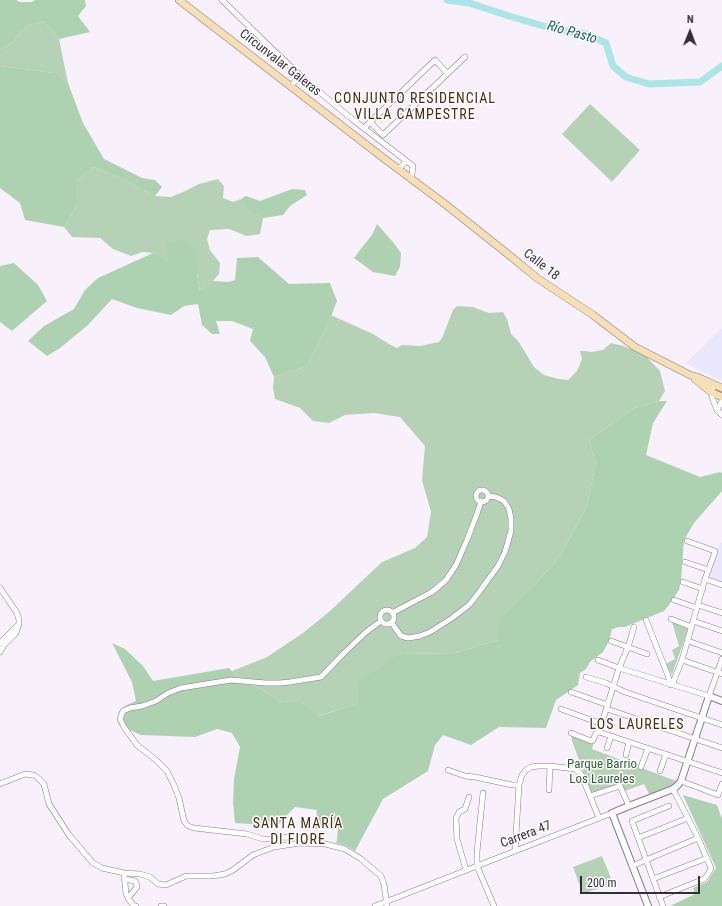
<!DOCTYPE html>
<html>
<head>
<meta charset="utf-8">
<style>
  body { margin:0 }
  #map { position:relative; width:722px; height:906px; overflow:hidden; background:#f8f1fc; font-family:"Roboto Condensed",sans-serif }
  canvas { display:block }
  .north { position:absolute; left:670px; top:12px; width:40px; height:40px; -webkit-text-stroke:3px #fff; paint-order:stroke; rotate:1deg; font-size:11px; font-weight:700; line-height:16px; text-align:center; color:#352e39 }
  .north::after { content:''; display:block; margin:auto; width:14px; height:18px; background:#352e39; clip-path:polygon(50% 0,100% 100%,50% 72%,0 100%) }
  .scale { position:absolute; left:580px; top:876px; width:120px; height:18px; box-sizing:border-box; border:2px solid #352e39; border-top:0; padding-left:5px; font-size:12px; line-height:14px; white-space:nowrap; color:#352e39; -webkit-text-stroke:3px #fff; paint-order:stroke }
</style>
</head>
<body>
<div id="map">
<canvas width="722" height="906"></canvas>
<div class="north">N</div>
<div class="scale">200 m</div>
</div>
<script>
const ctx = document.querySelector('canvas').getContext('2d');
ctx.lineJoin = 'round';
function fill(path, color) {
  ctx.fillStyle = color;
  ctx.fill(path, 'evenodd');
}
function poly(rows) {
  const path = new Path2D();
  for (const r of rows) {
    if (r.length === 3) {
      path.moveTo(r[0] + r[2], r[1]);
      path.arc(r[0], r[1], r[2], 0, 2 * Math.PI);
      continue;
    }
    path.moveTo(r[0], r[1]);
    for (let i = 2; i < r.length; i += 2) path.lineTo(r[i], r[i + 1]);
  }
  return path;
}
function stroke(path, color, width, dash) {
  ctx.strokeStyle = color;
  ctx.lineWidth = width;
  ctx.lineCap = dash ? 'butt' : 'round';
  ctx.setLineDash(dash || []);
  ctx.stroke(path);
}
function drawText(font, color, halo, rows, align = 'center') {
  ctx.font = font + ' "Roboto Condensed",sans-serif';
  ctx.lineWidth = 3;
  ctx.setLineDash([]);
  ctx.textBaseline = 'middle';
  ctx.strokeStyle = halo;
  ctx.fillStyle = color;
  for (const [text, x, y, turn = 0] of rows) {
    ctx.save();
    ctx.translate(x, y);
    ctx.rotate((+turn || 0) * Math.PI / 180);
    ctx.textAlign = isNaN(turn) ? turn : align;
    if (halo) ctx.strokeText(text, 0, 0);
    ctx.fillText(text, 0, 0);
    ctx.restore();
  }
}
fill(poly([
  [722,328,722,381,686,363],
  [720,542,722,543,722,586,706,581]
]), '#eae7fd');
fill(poly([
  [44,21,59,39,68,83,53,73,0,66,0,49,14,41,26,26],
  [590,104,640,150,612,182,562,134],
  [94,167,121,178,155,196,171,197,183,192,199,184,218,179,224,186,223,198,233,202,241,199,250,210,263,218,260,234,247,236,229,229,210,230,207,239,210,250,220,263,219,274,213,281,200,291,197,274,170,263,153,253,143,252,131,256,113,249,100,238,72,237,64,227,76,206,76,181],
  [457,306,473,307,489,313,503,312,507,319,511,334,519,342,534,367,544,375,559,379,568,380,577,371,582,359,580,351,585,351,591,352,603,350,611,343,623,346,645,355,660,371,665,391,659,401,634,408,589,440,596,464,586,508,560,556,533,587,498,640,456,653,401,654,360,703,318,716,303,703,282,703,259,688,243,682,232,671,267,657,303,633,330,611,382,562,415,548,427,537,431,512,422,480,425,446,400,417,374,413,345,415,329,423,313,421,300,408,275,399,273,388,274,377,307,366,328,324,331,315,373,334,389,344,397,348,402,345,420,346,439,342,442,338,453,310],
  [672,622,688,629,672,675,666,664,675,659,672,650,679,646],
  [571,734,594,742,592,749,676,781,675,785,650,796,644,784,625,791,621,785,592,795,572,741],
  [602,856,613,883,583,894,573,867]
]), '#b5d2b7');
fill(poly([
  [0,0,17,0,19,2,32,2,35,0,85,0,86,6,78,16,90,32,59,39,44,21,26,26,14,41,0,49],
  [0,66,54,73,68,83,83,123,104,159,142,178,155,180,162,187,155,196,121,178,94,167,76,181,76,206,64,227,25,220,20,203,0,188],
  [292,189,305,190,307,195,290,206,283,215,263,218,249,210,241,199,246,196,260,201],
  [377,224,393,242,401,253,400,267,395,276,373,272,354,258,363,246,372,235],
  [182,240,196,252,197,274,200,291,213,281,228,282,235,280,237,258,258,257,289,284,330,283,337,301,328,324,307,366,274,377,265,357,250,341,253,329,232,321,216,321,220,334,212,334,202,325,198,304,184,306,171,315,137,308,112,299,88,325,60,348,47,356,28,341,44,326,74,309,85,290,98,278,153,253,170,262,166,251,168,241],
  [14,263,38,285,47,301,12,331,0,322,0,266],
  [659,401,667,401,653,423,646,455,700,477,720,472,722,473,722,491,694,523,684,540,681,581,679,590,669,605,664,611,625,627,619,627,612,629,609,641,603,652,590,662,586,669,580,673,578,685,556,700,546,728,499,727,471,745,443,735,435,745,428,771,383,799,355,851,347,846,336,843,337,840,338,828,315,829,317,810,295,807,277,826,235,823,233,803,234,779,240,747,232,733,217,729,195,737,141,735,119,725,117,718,120,710,127,705,136,701,132,682,112,643,125,649,143,666,153,681,229,668,243,682,259,688,282,703,303,703,319,716,359,703,359,683,401,654,456,653,498,640,499,622,533,587,560,556,586,508,596,464,589,440,634,408],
  [683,795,717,805,722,819,722,906,670,906,695,894,693,888,707,882,716,868]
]), '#aed1b1');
stroke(poly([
  [447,0,469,3,509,16,554,29,586,34,606,43,613,66,626,77,649,84,700,82,722,66]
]), '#ace5e8', 7);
const minor = poly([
  [222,0,267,44,305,80,352,119,413,166,412,174,411,179],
  [290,87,300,76],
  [370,122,383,135,465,57],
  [364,128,435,60,447,73],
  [398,170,406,161],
  [714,385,711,392,713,400,717,410,722,415],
  [717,410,722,401],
  [482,496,6],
  [685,562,709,570],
  [705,579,722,585],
  [683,582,703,589],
  [0,588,17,613,19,620,19,624,16,633,4,645,0,652],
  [674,600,697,608],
  [698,605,722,613],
  [387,617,7],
  [392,613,432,592,446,580,456,565,467,540,477,514,481,501],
  [671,619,692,627],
  [646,620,667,673,671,685],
  [693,621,722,631],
  [391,622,401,636,408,638,420,636,430,632,452,618,469,605,477,595,498,566,505,552,511,531,511,519,509,509,504,501,496,497,488,496],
  [611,641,647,654],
  [688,641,722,653],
  [0,643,17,626],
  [598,660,619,668,709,696,722,659],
  [682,660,722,674],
  [586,677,606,683,625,692,722,725],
  [672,685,682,660,705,579,715,552,715,551,712,550,687,541],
  [571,692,608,705],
  [561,709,602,724],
  [607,709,722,748],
  [599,732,722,773],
  [571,733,591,741,593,740,596,733,599,732,619,668,628,647,634,627],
  [607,748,611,736],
  [626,755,629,742],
  [641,767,648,748],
  [448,770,465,776,475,777,512,785,519,785],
  [660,771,666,754],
  [681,781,718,795,722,784],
  [0,784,25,774,34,775,39,779,44,784,49,804,69,835,93,863,102,868,124,873,140,874,150,877,158,884,166,885,186,876,213,876,225,874,233,870,253,855,274,847,300,843,325,844,345,849,361,859,381,876,384,884,387,906],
  [549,790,550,766],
  [483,793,477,852,477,866,494,906],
  [593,795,620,786,629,806],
  [638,838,688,818],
  [325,844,314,838,283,837,273,839,263,839,247,834,194,828,188,826,184,821,179,798,174,785,167,771,156,760,137,745,124,727,120,719,123,711,130,708,142,706,156,701,168,693,181,688,231,680,265,683,280,683,290,682,321,677,344,653,366,632,381,621],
  [515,851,519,785,522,775,526,770,531,767,538,766,550,766,575,769,581,774,599,818],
  [632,866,698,838],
  [466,870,457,839,456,818,459,812,465,809,469,797],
  [124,873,126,894,128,898,133,905,136,906],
  [124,879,135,881,137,885,137,887,128,898],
  [653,879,707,858],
  [659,897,704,879,706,877,711,869,711,868,698,838,673,789],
  [161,906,164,906],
  [375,906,612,813],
  [663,906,632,821,669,806]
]);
const tertiary = poly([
  [648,906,612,813,629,806,673,789,677,786,681,781,709,696,722,701]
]);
const secondary = poly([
  [179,0,386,160,445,204,509,255,537,278,593,315,635,347,690,375,697,377,722,388],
  [695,379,711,392,722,397]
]);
stroke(minor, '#8a7a93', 6);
stroke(tertiary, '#8a7a93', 8);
stroke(secondary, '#8a7a93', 8);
stroke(minor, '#fff', 5);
stroke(tertiary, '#fff', 6);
stroke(secondary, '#f6e0b3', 7);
drawText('13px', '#352e39', '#fff', [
  ["Circunvalar Galeras",280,63,38],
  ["Calle 18",541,265,38],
  ["Carrera 47",526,835,-21]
]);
drawText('13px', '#2d5f35', '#fff', [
  ["Parque Barrio",602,765],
  ["Los Laureles",602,780]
]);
drawText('italic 14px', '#136064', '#fff', [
  ["Río Pasto",572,33,16]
]);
ctx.letterSpacing = '1px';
drawText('14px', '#482d0d', '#fff', [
  ["CONJUNTO RESIDENCIAL",415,99],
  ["VILLA CAMPESTRE",415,115],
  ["LOS LAURELES",637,725],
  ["SANTA MARÍA",298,824],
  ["DI FIORE",298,840]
]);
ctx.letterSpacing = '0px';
</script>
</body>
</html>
